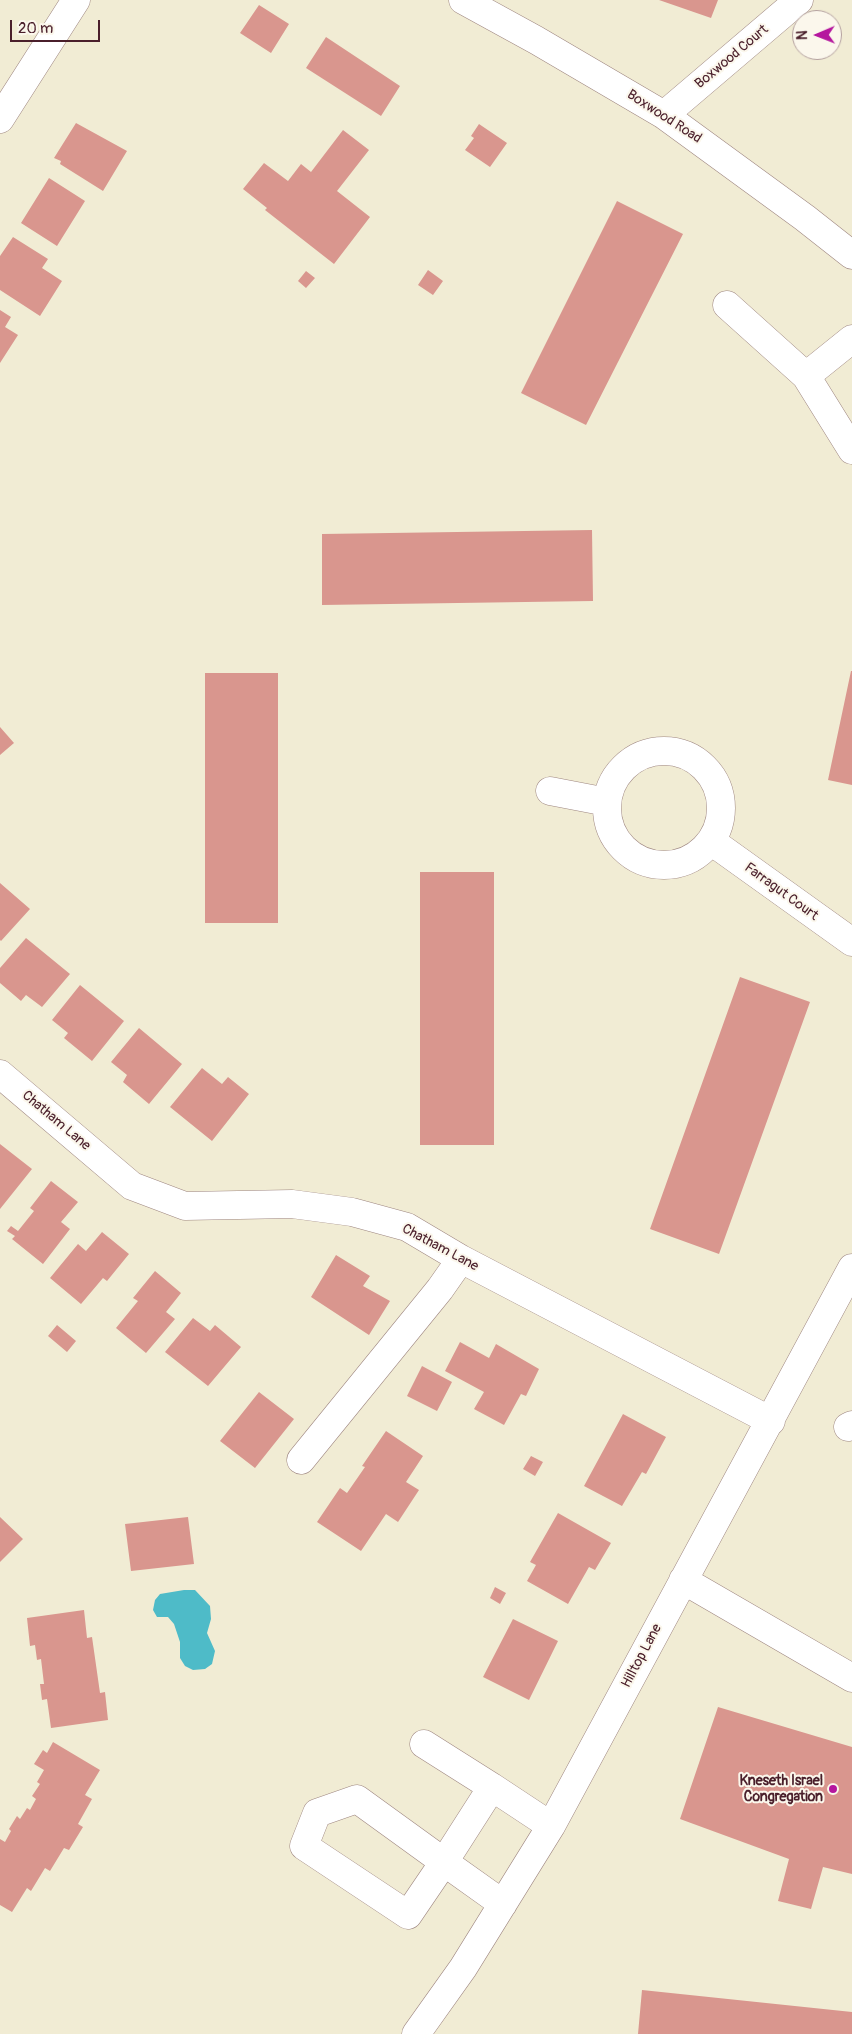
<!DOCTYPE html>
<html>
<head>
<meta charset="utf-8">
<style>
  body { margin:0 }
  #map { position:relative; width:852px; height:2034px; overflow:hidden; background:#f1ecd4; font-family:Pangolin,sans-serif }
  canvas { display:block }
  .north { position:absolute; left:792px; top:10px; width:50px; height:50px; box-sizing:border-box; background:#fbf7ec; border:1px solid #b4a19f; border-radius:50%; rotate:269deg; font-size:14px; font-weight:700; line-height:20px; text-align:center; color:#4a1f2b }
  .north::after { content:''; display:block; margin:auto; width:18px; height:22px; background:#b5179e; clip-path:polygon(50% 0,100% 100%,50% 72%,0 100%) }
  .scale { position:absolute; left:10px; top:20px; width:90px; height:22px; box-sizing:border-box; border:2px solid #4a1f2b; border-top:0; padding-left:6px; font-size:15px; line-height:18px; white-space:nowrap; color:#4a1f2b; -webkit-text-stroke:4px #fbf7ec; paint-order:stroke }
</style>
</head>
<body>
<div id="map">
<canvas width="852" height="2034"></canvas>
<div class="north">N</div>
<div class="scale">20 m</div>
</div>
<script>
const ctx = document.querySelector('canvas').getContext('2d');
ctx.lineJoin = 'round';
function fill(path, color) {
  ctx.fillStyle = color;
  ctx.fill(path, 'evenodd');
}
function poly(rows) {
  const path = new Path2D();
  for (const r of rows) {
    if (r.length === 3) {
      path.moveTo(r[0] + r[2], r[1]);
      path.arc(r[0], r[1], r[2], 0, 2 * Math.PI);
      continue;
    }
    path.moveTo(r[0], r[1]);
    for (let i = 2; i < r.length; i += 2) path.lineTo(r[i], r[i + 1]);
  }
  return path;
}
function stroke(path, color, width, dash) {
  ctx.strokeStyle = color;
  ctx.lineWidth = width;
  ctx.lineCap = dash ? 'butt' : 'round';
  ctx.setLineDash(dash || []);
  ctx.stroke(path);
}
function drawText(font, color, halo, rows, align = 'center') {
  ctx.font = font + ' Pangolin,sans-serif';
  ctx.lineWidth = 4;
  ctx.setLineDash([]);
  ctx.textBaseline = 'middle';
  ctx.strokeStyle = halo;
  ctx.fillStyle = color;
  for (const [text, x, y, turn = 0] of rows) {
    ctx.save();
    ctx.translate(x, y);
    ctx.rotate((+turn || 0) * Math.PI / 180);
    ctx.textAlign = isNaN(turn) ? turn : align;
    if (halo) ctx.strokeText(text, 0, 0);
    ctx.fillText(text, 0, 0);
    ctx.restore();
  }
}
fill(poly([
  [184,1590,195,1590,210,1606,211,1619,207,1633,215,1651,212,1664,205,1669,193,1670,185,1666,180,1658,180,1642,174,1624,168,1617,157,1617,153,1610,155,1600,160,1594]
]), '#4ebbc8');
fill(poly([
  [659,0,718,0,711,18],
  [259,5,289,24,271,53,240,33],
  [326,37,400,86,381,116,306,68],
  [76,123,127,151,103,191,60,164,61,161,54,158],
  [479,124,507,143,490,167,465,150,474,138,471,136],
  [343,130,369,150,337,191,370,217,334,264,265,210,267,208,243,189,264,163,288,181,301,164,311,172],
  [49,178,85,201,57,246,21,223],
  [617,201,683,234,586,425,521,393],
  [13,237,48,259,42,268,62,281,40,316,0,290,0,256],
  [428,270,443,281,433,295,418,285],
  [306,271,315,278,306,288,298,281],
  [0,310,11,317,5,327,18,335,0,363],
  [592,530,593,601,322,605,322,534],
  [851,671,852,671,852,785,828,780],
  [205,673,278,673,278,923,205,923],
  [0,727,14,743,0,755],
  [420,872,494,872,494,1145,420,1145],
  [0,883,30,909,1,941,0,940],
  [26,938,70,974,42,1007,26,995,21,1001,0,983,0,968],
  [740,977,810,1002,719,1254,650,1229],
  [80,985,124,1021,92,1061,64,1038,68,1033,52,1020],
  [139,1028,182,1064,149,1104,123,1082,127,1075,111,1062],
  [202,1068,222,1084,228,1077,249,1094,212,1141,170,1107],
  [0,1144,32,1169,0,1209],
  [51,1181,78,1202,61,1222,70,1229,43,1264,12,1239,15,1236,7,1231,11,1226,18,1231,34,1211,30,1208],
  [102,1232,129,1254,107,1281,103,1278,81,1304,50,1278,78,1244,86,1251],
  [336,1255,370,1276,363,1286,390,1301,369,1335,311,1297],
  [155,1271,181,1293,166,1312,175,1319,146,1353,116,1328,138,1301,133,1298],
  [193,1318,210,1331,215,1325,241,1347,208,1386,165,1352],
  [57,1325,76,1341,67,1352,48,1336],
  [460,1342,489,1358,496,1344,539,1369,526,1396,521,1394,504,1425,474,1409,484,1392,445,1371],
  [422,1366,452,1382,437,1411,407,1396],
  [259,1392,294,1419,255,1468,220,1441],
  [623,1414,666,1437,646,1474,642,1472,622,1506,584,1486],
  [386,1431,423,1456,406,1482,419,1490,398,1522,386,1514,361,1551,317,1522,340,1488,347,1493,365,1467,362,1466],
  [531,1456,543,1462,535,1476,523,1469],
  [558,1513,611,1543,595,1570,589,1567,568,1604,527,1581,536,1565,530,1562],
  [0,1517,23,1539,0,1562],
  [188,1517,194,1564,131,1571,125,1524],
  [495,1587,506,1593,500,1604,490,1598],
  [84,1610,87,1638,92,1637,100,1693,105,1692,108,1720,51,1728,47,1699,42,1700,40,1684,44,1684,41,1659,37,1660,35,1645,30,1646,27,1618],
  [513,1619,558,1641,529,1700,483,1677],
  [718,1707,852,1747,852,1874,823,1867,811,1909,778,1901,789,1859,680,1819],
  [53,1742,100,1770,85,1795,92,1799,78,1824,83,1827,69,1850,64,1848,50,1871,45,1868,31,1891,27,1888,12,1912,0,1905,0,1839,5,1842,11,1831,9,1829,17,1816,20,1819,27,1808,30,1810,36,1799,32,1796,40,1784,37,1782,44,1770,34,1764,43,1750,47,1753],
  [642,1990,852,2012,852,2034,638,2034]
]), '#d9968e');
const minor = poly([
  [463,0,536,40,664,115,805,218,852,255],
  [664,115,799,0],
  [0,119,76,0],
  [727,305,806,376,852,450],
  [806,376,852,339],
  [664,808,57],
  [550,791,607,802],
  [711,841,852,942],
  [0,1074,132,1186,185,1206,292,1204,352,1212,407,1227,461,1259,771,1421],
  [848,1427,852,1425],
  [301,1460,440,1289,461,1259],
  [683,1580,852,1678],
  [424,1744,492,1787,444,1862,408,1915,304,1846,317,1813,357,1799,444,1862,503,1904],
  [492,1787,551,1826],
  [416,2034,463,1968,551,1826,852,1268]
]);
stroke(minor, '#9e8680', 29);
stroke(minor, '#fff', 28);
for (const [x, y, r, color] of [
  [833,1789,5,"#b5179e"]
]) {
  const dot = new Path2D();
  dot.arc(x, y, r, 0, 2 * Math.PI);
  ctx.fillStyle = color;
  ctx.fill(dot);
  stroke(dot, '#fbf7ec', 2);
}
drawText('14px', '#4a1f2b', '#fbf7ec', [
  ["Boxwood Court",732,57,-40],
  ["Boxwood Road",664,117,33],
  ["Farragut Court",781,892,36],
  ["Chatham Lane",56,1121,40],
  ["Chatham Lane",440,1248,28],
  ["Hilltop Lane",642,1656,-62]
]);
drawText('bold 14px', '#4a1f2b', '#fbf7ec', [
  ["Kneseth Israel",823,1781],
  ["Congregation",823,1797]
], 'right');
</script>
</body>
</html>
